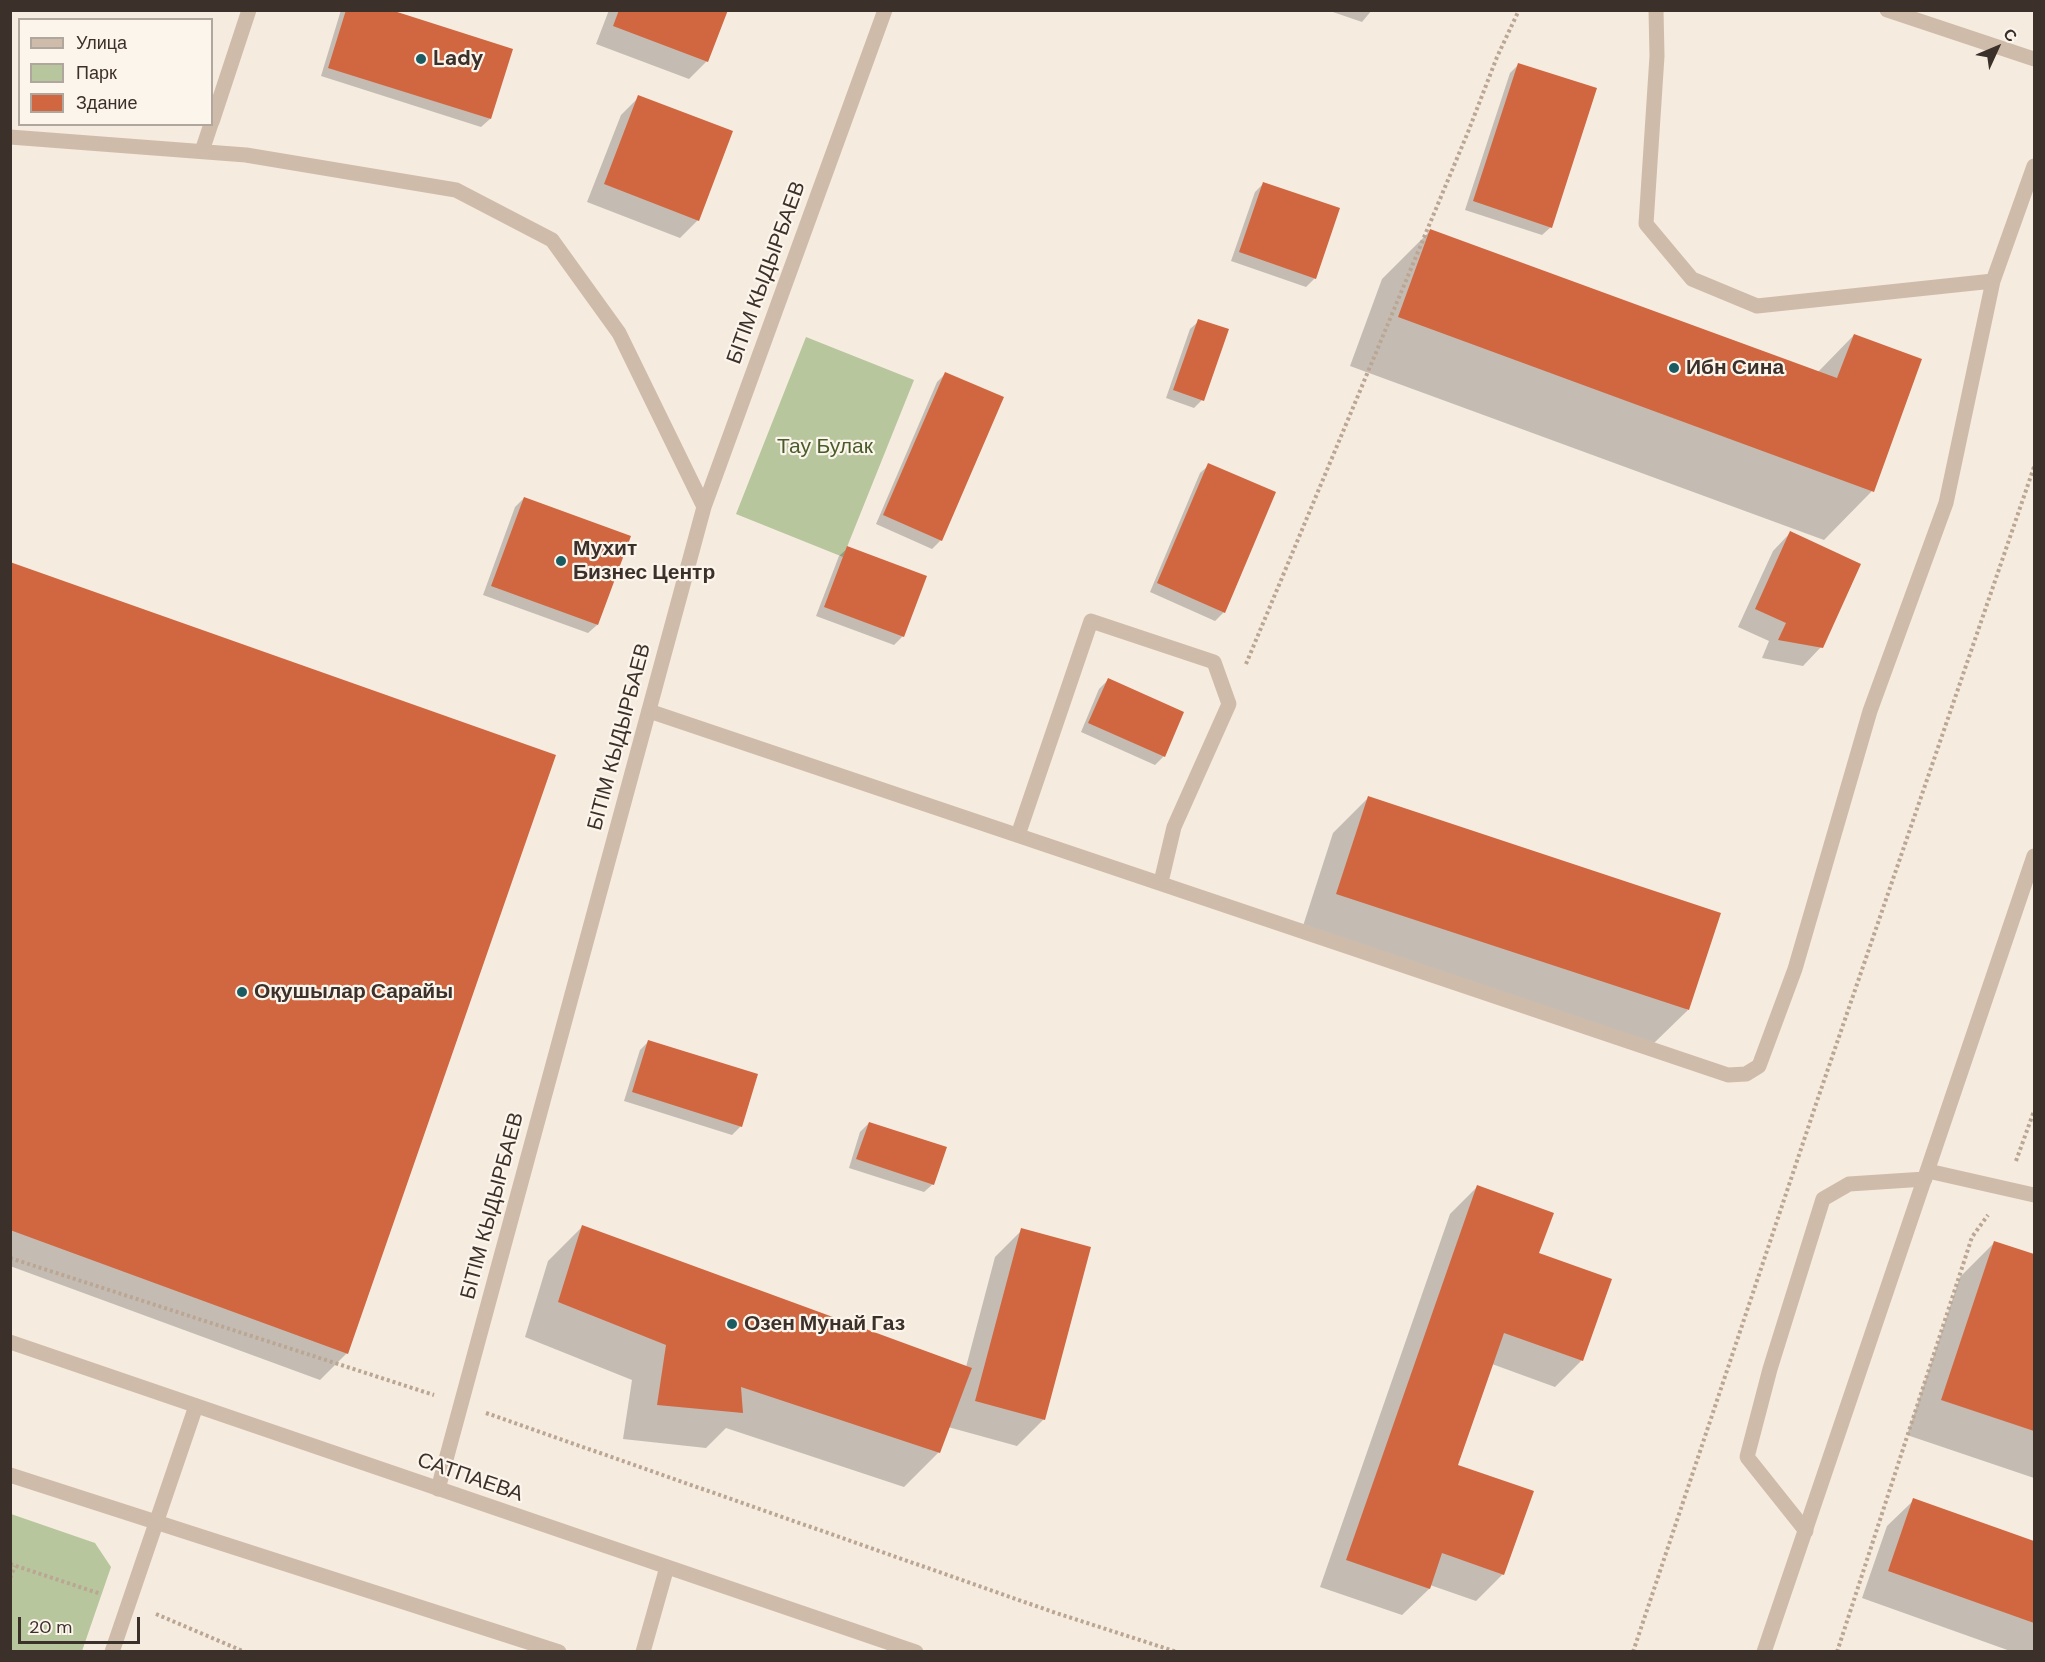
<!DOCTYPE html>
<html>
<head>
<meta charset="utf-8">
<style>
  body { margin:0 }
  #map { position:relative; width:2045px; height:1662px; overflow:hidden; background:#f5ebdf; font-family:"DM Sans",sans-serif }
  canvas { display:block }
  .frame { position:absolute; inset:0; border:12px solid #3c302a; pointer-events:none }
  .legend { position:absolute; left:18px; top:18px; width:195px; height:108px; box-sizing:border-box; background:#fcf5ec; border:2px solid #afa69e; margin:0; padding:8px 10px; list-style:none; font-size:18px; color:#3c302a }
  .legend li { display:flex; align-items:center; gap:12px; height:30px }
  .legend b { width:30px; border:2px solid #afa69e }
  .north { position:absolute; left:1967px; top:18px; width:60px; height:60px; -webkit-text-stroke:4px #fcf5ec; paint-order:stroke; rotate:46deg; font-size:16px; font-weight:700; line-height:24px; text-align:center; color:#3c302a }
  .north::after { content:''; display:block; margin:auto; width:21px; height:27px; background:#3c302a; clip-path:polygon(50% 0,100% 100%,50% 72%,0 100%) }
  .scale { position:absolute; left:18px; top:1617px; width:122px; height:27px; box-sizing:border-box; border:3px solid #3c302a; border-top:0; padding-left:8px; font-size:18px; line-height:21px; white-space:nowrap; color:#3c302a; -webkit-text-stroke:4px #fcf5ec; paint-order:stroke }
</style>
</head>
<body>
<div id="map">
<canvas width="2045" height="1662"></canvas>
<div class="frame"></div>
<ul class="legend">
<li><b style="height:8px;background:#cfbba9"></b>Улица</li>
<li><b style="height:16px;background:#b7c69d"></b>Парк</li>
<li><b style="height:16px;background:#d16741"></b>Здание</li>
</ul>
<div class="north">С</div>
<div class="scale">20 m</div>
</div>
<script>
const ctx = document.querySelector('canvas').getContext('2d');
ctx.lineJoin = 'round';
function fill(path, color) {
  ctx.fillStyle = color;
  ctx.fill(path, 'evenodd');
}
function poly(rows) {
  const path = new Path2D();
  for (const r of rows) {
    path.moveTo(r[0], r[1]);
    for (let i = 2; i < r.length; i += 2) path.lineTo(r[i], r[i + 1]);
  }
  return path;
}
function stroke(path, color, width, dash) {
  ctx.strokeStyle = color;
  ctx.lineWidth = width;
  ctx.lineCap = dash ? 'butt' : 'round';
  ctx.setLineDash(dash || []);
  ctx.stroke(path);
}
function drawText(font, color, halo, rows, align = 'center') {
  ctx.font = font + ' "DM Sans",sans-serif';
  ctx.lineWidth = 4.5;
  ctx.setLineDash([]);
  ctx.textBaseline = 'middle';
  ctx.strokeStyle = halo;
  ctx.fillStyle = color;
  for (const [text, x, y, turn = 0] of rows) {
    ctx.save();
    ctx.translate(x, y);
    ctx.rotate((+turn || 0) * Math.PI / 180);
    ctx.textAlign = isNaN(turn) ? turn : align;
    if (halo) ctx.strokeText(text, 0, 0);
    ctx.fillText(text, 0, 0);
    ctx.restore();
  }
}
fill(poly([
  [806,337,914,380,843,557,736,514],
  [11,1514,95,1543,111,1567,82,1651,11,1651]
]), '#b7c69d');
fill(poly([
  [341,10,386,10,490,119,481,127,321,76],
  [609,10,726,10,707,61,689,79,596,44],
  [1327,10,1372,10,1362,22],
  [1519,64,1551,227,1542,235,1465,210,1510,73],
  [639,97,698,220,680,238,587,202,621,115],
  [1264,183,1315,278,1306,287,1231,261,1255,192],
  [1431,230,1817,373,1854,335,1872,491,1824,540,1350,366,1382,279],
  [1199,321,1202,400,1194,408,1166,398,1190,329],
  [946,373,941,540,932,549,876,524,937,382],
  [1209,465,1224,612,1215,621,1150,592,1200,473],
  [524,498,597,625,588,633,483,595,515,507],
  [1790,533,1821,647,1803,666,1762,658,1769,641,1738,627,1773,551],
  [848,548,903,636,894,645,816,616,839,556],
  [10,564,347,1353,320,1380,10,1266],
  [1108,680,1164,756,1155,765,1081,732,1099,689],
  [1368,798,1688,1010,1653,1044,1302,929,1333,833],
  [649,1041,741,1126,732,1135,624,1101,640,1050],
  [869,1123,933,1184,924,1192,849,1168,860,1132],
  [1477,1187,1537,1254,1582,1360,1555,1387,1492,1364,1456,1466,1503,1574,1476,1601,1430,1585,1429,1589,1402,1615,1320,1587,1450,1214],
  [582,1227,966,1367,995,1257,1022,1230,1044,1419,1017,1446,948,1427,939,1452,904,1487,726,1428,706,1448,623,1439,632,1380,525,1337,548,1261],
  [1995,1242,2034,1256,2034,1478,1907,1435,1960,1277],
  [1914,1500,2034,1542,2034,1652,2013,1652,1862,1598,1887,1526]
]), '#0003');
fill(poly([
  [346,10,391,10,513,49,491,119,328,68],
  [619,10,728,10,708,62,613,26],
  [1518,63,1597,88,1552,228,1473,201],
  [638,95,733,131,699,221,604,184],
  [1263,182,1340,208,1316,279,1239,252],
  [1430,229,1837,378,1854,334,1922,359,1874,492,1398,317],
  [1198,319,1229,329,1204,401,1173,390],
  [945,372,1004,397,942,541,883,515],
  [1208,463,1276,492,1225,613,1157,583],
  [524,497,631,536,598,625,491,586],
  [1790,531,1861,564,1823,648,1778,640,1786,623,1755,609],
  [847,546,927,576,904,637,824,607],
  [10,562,556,755,348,1354,10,1230],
  [1108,678,1184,712,1165,757,1088,723],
  [1368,796,1721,913,1689,1010,1336,894],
  [648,1040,758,1074,742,1127,632,1092],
  [869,1122,947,1147,934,1185,856,1159],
  [1477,1185,1554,1213,1539,1253,1612,1279,1583,1361,1504,1333,1458,1465,1534,1491,1504,1575,1442,1553,1430,1589,1346,1560],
  [582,1225,972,1368,940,1453,741,1387,743,1413,657,1405,666,1345,558,1302],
  [1021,1228,1091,1247,1045,1420,975,1401],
  [1994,1241,2034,1254,2034,1431,1941,1400],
  [1913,1498,2034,1541,2034,1623,1888,1571]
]), '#d16741');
stroke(poly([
  [1246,664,1468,132,1497,57,1519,10],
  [2016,1161,2034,1111],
  [10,1258,434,1395],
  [486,1413,1053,1612,1177,1652],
  [10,1564,101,1594],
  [10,1578,15,1566],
  [156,1614,245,1652],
  [1633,1652,1816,1104,2034,467],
  [1837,1652,1972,1237,1988,1215]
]), '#bba593', 4, [3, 3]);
stroke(poly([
  [1656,10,1657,56,1646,224,1692,279,1757,306,1993,281],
  [1887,10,2034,59],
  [649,711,1728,1075,1746,1074,1759,1066,1795,969,1870,711,1946,503,1993,281,2034,166],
  [1018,835,1091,621,1214,662,1229,704,1174,827,1161,882],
  [1928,1171,2034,1195],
  [1806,1531,1747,1457,1770,1369,1823,1199,1849,1184,1925,1179]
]), '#cfbba9', 15);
stroke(poly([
  [212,122,249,10],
  [10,137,246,155,456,190,552,240,619,333,704,507],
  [202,151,211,124],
  [438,1489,704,507,885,10],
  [112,1652,196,1406]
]), '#cfbba9', 15);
stroke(poly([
  [10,1342,916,1652],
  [10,1475,559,1652],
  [643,1652,667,1567],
  [1764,1652,2034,856]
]), '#cfbba9', 15);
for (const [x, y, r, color] of [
  [421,59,6,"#1a5c62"],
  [1674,368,6,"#1a5c62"],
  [561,561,6,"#1a5c62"],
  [242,992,6,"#1a5c62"],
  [732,1324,6,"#1a5c62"]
]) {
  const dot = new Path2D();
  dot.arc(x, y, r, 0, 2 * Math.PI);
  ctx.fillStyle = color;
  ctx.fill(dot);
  stroke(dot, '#fcf5ec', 2);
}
drawText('bold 21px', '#3c302a', '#fcf5ec', [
  ["Lady",433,59],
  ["Ибн Сина",1686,368],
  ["Мухит",573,549],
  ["Бизнес Центр",573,573],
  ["Оқушылар Сарайы",254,992],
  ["Озен Мунай Газ",744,1324]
], 'left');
drawText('21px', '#3c302a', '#fcf5ec', [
  ["БIТIМ КЫДЫРБАЕВ",767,273,-70],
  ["БIТIМ КЫДЫРБАЕВ",620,737,-75],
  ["БIТIМ КЫДЫРБАЕВ",493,1206,-75],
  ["САТПАЕВА",470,1478,19]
]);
drawText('21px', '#495d2b', '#fcf5ec', [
  ["Тау Булак",825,447]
]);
</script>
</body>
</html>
